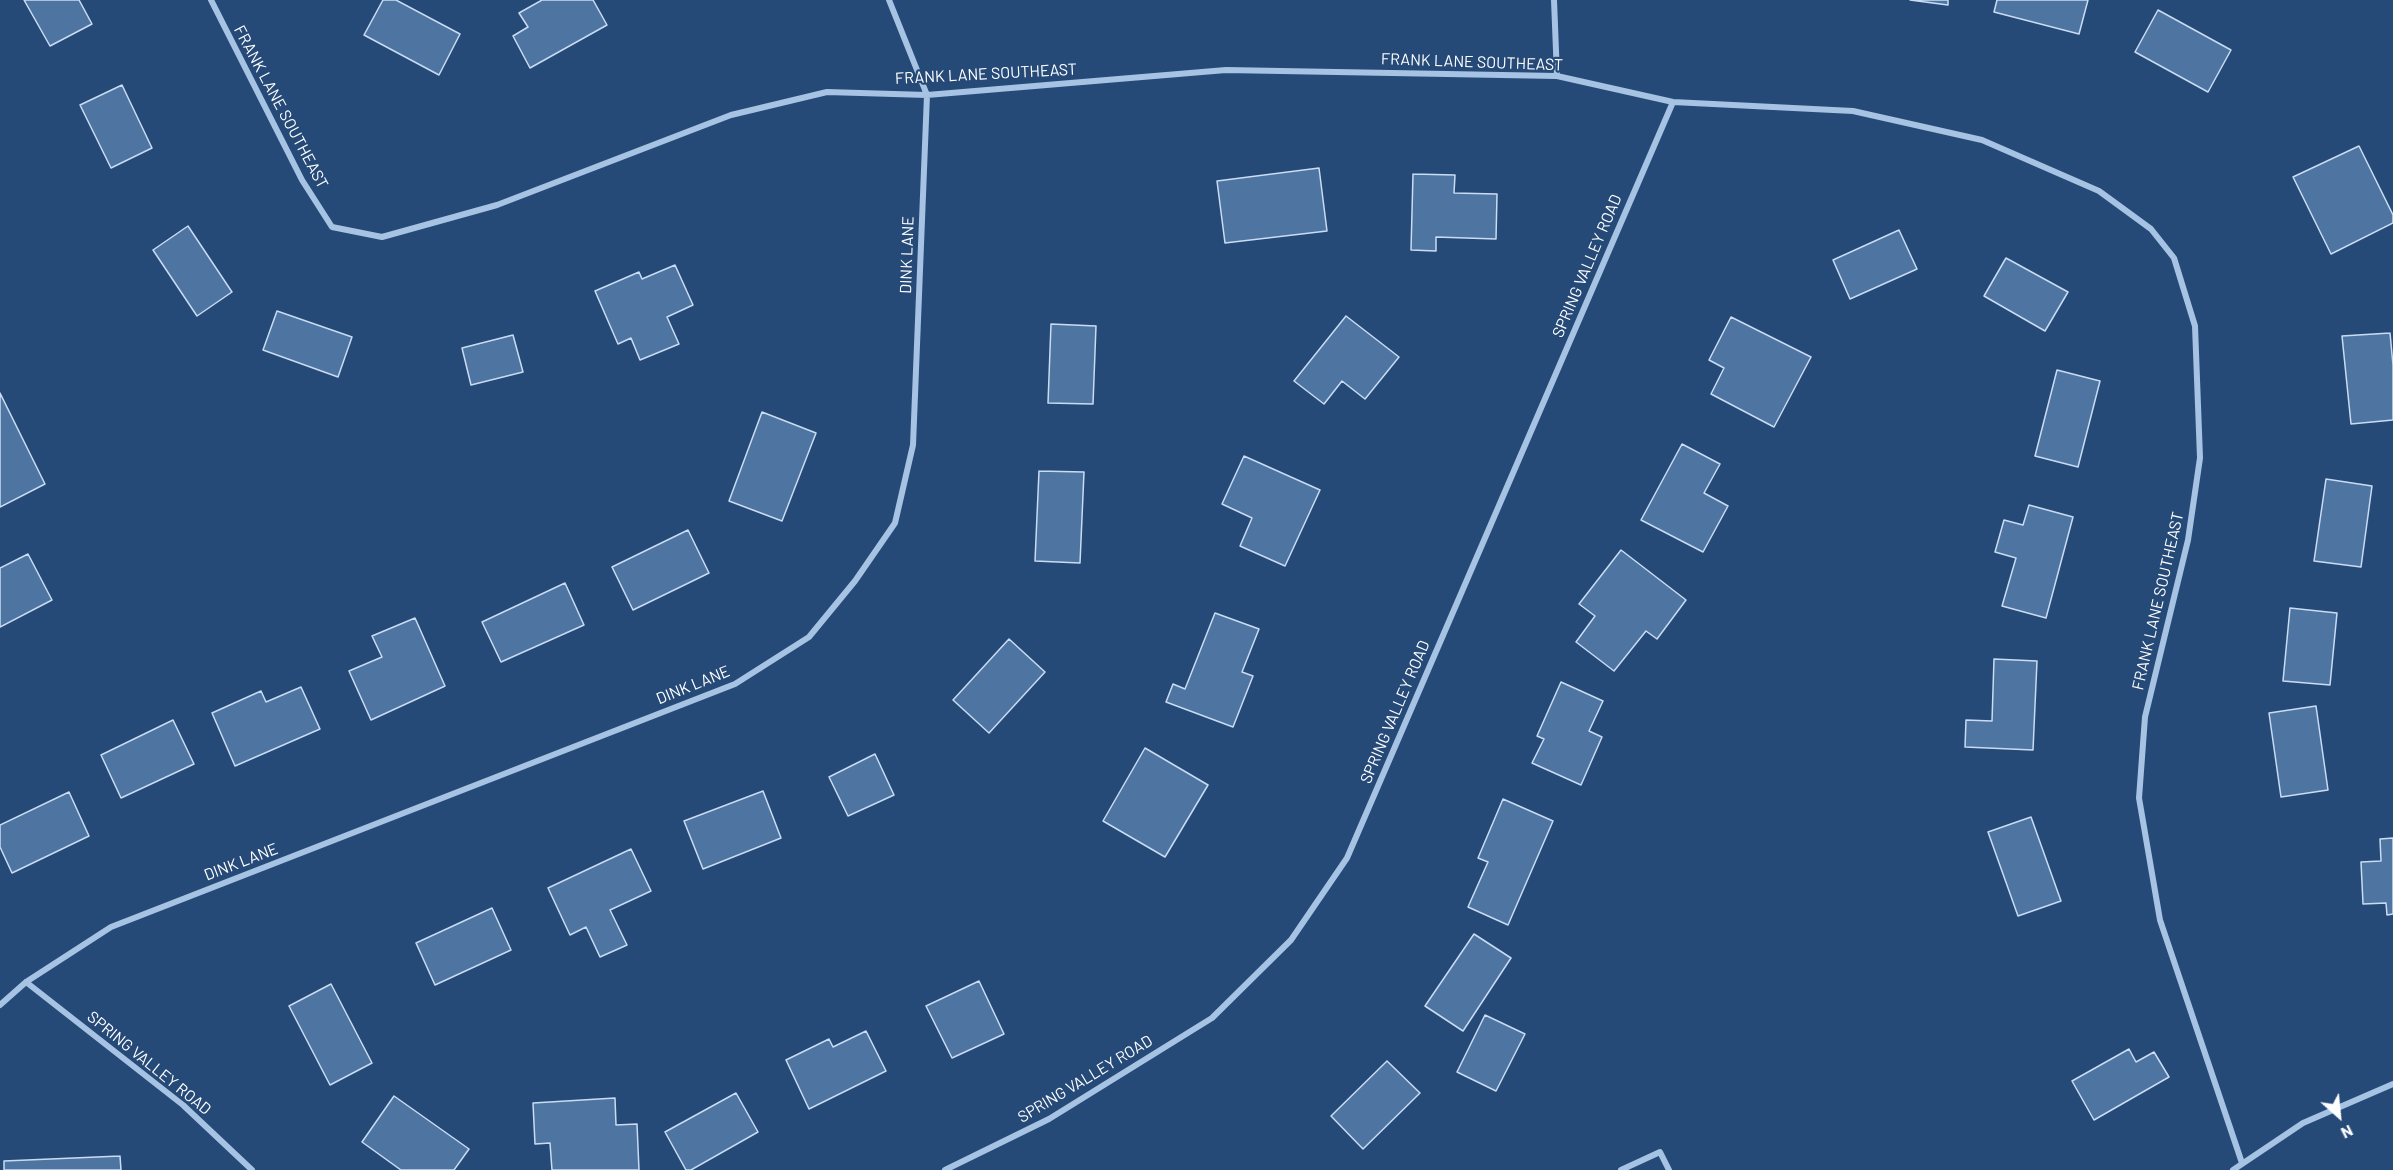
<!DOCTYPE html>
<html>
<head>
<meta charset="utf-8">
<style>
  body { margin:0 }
  #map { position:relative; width:2393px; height:1170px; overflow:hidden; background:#264a78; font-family:Barlow,sans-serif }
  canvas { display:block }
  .north { position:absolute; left:2309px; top:1086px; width:60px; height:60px; -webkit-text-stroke:4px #264a78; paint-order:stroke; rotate:153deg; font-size:16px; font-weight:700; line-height:24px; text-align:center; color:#fff }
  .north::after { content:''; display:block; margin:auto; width:21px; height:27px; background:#fff; clip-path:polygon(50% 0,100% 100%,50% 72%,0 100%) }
</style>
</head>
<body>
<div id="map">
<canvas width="2393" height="1170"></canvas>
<div class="north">N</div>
</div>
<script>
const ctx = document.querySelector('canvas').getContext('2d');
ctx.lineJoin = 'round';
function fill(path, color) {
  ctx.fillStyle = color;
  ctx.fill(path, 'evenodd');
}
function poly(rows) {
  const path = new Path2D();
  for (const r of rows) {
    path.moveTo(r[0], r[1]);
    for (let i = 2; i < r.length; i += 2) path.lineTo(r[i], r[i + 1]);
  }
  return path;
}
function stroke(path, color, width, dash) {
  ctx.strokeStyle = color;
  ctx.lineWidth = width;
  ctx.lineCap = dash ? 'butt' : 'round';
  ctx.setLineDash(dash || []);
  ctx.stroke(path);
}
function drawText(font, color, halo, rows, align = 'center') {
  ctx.font = font + ' Barlow,sans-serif';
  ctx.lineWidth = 4.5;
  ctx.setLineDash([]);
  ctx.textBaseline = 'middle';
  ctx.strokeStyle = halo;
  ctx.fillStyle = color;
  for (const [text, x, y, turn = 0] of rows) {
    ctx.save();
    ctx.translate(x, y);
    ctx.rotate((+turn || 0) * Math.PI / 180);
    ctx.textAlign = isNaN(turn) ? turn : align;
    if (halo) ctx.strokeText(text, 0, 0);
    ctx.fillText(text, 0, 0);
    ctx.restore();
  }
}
const building = poly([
  [24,0,79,0,92,24,50,46,24,0],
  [383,0,396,0,460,34,439,75,364,35,383,0],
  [542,0,593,0,607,25,530,68,513,36,528,27,519,13,542,0],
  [1910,0,1948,0,1948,5,1910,0],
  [1997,0,2088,0,2079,34,1994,12,1997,0],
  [2158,10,2231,50,2208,92,2135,52,2158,10],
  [122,85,152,148,111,168,80,105,122,85],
  [2359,146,2393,215,2393,223,2331,254,2293,177,2359,146],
  [1319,168,1327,231,1225,243,1217,181,1319,168],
  [1413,174,1455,175,1454,193,1497,194,1496,239,1436,237,1436,251,1411,250,1413,174],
  [188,226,232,292,197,316,153,250,188,226],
  [1899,230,1917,269,1850,299,1833,260,1899,230],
  [2006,258,2068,292,2045,331,1984,296,2006,258],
  [675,265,693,305,667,317,679,344,640,360,631,338,618,344,595,291,639,272,642,279,675,265],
  [277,311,352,337,338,377,263,350,277,311],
  [1346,316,1399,357,1365,399,1342,381,1324,404,1294,381,1346,316],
  [1731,317,1811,357,1774,427,1711,394,1724,368,1709,360,1731,317],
  [1051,324,1096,326,1093,404,1048,403,1051,324],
  [2390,333,2393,365,2393,420,2351,424,2342,336,2390,333],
  [513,335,523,372,471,385,462,348,513,335],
  [2057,370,2100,381,2078,467,2035,456,2057,370],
  [0,393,45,484,0,507,0,393],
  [762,412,816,433,782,521,729,501,762,412],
  [1682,444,1720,464,1704,493,1728,506,1703,552,1641,520,1682,444],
  [1244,456,1320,490,1285,566,1240,546,1252,518,1222,504,1244,456],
  [1039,471,1084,472,1080,563,1035,561,1039,471],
  [2326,479,2372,486,2361,567,2314,561,2326,479],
  [2029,505,2073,517,2046,618,2002,606,2016,558,1995,552,2004,520,2023,525,2029,505],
  [688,530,709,573,633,610,612,567,688,530],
  [1621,550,1686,600,1657,639,1646,631,1614,671,1576,642,1595,616,1579,604,1621,550],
  [28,554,52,600,0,627,0,568,28,554],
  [565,583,584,625,501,662,482,622,565,583],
  [2290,608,2337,613,2330,685,2283,681,2290,608],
  [1215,613,1259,629,1242,672,1253,676,1233,727,1166,702,1173,684,1185,689,1215,613],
  [415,618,445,686,371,720,349,671,382,657,372,636,415,618],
  [1009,639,1045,672,989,733,953,700,1009,639],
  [1994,659,2037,661,2033,750,1965,747,1966,720,1992,721,1994,659],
  [1561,682,1603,701,1589,731,1602,737,1581,785,1532,763,1544,739,1537,736,1561,682],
  [301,687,320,729,235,766,212,713,261,691,266,702,301,687],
  [2316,706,2328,790,2281,797,2269,713,2316,706],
  [173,720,194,764,121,798,101,755,173,720],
  [1145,748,1208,785,1165,857,1103,821,1145,748],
  [875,754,894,795,848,816,829,777,875,754],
  [763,791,781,838,703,869,684,821,763,791],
  [69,792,89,836,12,873,0,847,0,825,69,792],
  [1503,799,1553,821,1508,925,1468,907,1488,862,1478,858,1503,799],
  [2031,817,2061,901,2018,916,1988,832,2031,817],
  [2393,838,2393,914,2387,915,2386,903,2363,904,2361,862,2381,861,2380,839,2393,838],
  [631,849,651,891,610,910,627,945,600,957,586,927,570,935,548,888,631,849],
  [492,908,511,950,435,985,416,943,492,908],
  [1474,934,1511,958,1463,1031,1425,1006,1474,934],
  [979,981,1004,1034,952,1058,926,1006,979,981],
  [331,984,372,1063,330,1085,289,1006,331,984],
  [1485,1015,1525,1034,1496,1091,1457,1072,1485,1015],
  [866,1031,886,1071,809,1109,786,1060,829,1039,833,1047,866,1031],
  [2129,1049,2136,1062,2154,1052,2169,1077,2094,1120,2072,1081,2129,1049],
  [1387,1061,1420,1093,1363,1149,1331,1116,1387,1061],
  [736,1093,758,1132,691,1170,686,1170,665,1132,736,1093],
  [394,1096,469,1149,454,1170,401,1170,362,1142,394,1096],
  [615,1098,616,1125,637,1124,639,1170,552,1170,550,1143,535,1144,533,1103,615,1098],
  [120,1156,121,1170,4,1170,4,1161,120,1156]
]);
fill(building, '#4e74a1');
stroke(building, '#cadcf3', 1.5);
stroke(poly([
  [211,0,302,180,332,227,382,237,497,205,731,115,827,92,927,95,1226,70,1557,76,1673,102,1853,111,1982,140,2099,191,2151,229,2174,258,2195,326,2200,458,2188,540,2145,717,2139,798,2160,920,2242,1163],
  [1554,0,1557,76],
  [26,982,183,1105,252,1170],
  [0,1005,26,982,111,927,735,684,809,637,855,581,895,523,913,445,927,95,889,0],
  [945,1170,1049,1119,1212,1018,1291,940,1347,858,1673,102],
  [1621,1170,1660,1152,1669,1170],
  [2233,1170,2303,1123,2393,1084]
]), '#a7c3e3', 6);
drawText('16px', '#fff', '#264a78', [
  ["FRANK LANE SOUTHEAST",1472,62,2],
  ["FRANK LANE SOUTHEAST",986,74,-3],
  ["FRANK LANE SOUTHEAST",281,107,62],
  ["DINK LANE",907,255,-88],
  ["SPRING VALLEY ROAD",1587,266,-67],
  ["FRANK LANE SOUTHEAST",2158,601,-77],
  ["DINK LANE",693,685,-22],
  ["SPRING VALLEY ROAD",1395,712,-67],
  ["DINK LANE",241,862,-21],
  ["SPRING VALLEY ROAD",149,1063,39],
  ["SPRING VALLEY ROAD",1085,1079,-31]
]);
</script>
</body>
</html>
